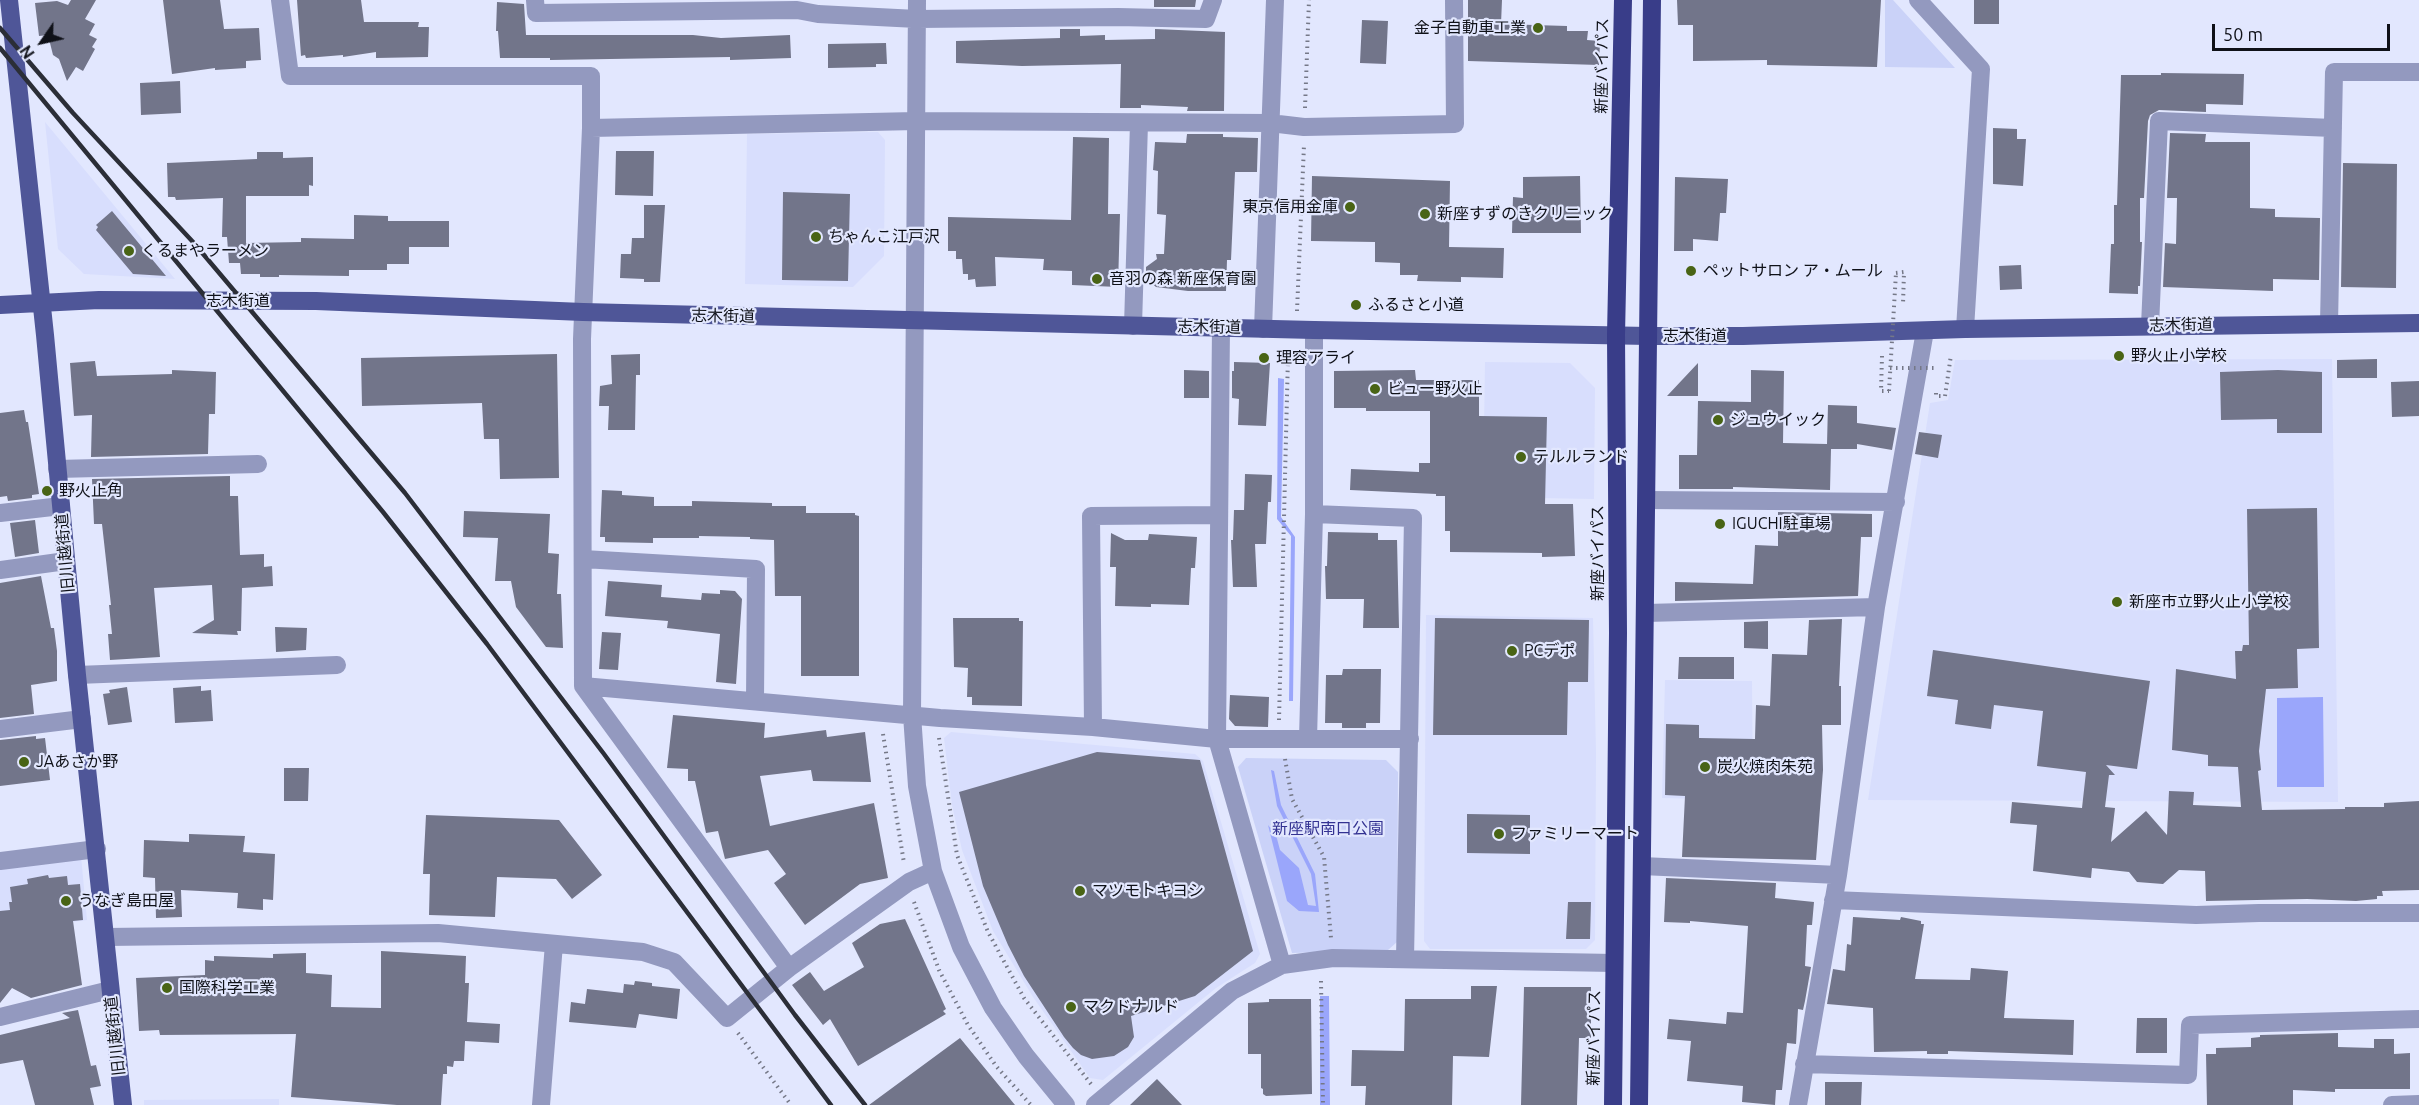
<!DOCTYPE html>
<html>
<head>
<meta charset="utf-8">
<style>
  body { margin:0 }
  #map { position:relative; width:2419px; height:1105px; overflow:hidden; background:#e2e7fe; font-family:Ubuntu,sans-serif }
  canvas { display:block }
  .north { position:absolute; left:12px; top:12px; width:60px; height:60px; -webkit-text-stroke:4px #e2e7fe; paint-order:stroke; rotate:236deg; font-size:16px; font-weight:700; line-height:24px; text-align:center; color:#0f1118 }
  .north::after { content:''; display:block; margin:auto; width:21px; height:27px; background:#0f1118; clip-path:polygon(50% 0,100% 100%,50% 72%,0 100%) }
  .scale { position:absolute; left:2212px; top:24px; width:178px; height:27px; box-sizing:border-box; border:3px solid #0f1118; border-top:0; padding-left:8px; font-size:18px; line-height:21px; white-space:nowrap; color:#0f1118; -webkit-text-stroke:4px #e2e7fe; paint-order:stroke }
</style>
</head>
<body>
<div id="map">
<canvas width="2419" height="1105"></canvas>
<div class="north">N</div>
<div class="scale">50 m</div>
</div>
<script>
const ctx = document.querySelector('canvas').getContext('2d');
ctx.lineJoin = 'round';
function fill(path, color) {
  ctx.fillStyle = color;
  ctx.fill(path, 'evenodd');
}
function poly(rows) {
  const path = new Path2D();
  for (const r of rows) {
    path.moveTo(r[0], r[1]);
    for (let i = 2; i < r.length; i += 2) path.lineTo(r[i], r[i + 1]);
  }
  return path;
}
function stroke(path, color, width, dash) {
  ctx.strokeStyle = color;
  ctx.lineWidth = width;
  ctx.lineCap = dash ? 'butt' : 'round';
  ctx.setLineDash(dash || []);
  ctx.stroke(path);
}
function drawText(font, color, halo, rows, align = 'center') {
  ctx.font = font + ' Ubuntu,"Noto Sans JP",sans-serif';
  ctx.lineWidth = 4.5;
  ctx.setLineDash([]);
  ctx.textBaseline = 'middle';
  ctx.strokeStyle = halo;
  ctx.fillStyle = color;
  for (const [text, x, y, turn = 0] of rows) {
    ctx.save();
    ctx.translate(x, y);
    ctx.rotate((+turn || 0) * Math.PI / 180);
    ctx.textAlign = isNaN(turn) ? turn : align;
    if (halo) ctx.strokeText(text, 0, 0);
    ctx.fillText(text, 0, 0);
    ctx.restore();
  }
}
fill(poly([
  [45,122,175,279,84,274,58,249],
  [878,132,885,140,884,256,853,287,745,284,747,134],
  [2332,359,2338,802,1868,800,1930,403,1948,400,1955,360],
  [1485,362,1570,363,1595,388,1594,499,1483,497],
  [1426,615,1593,618,1596,753,1595,940,1586,949,1430,949,1424,941],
  [1665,680,1752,681,1753,800,1662,798],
  [951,732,1195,754,1203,761,1260,954,1255,963,1216,988,1103,1080,1090,1078,1033,997,993,931,962,850,952,805,944,738],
  [81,856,87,920,0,932,0,868],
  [279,1099,279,1105,144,1105,144,1100]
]), '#d8defd');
fill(poly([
  [1885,0,1893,0,1955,68,1885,67],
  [1246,758,1386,760,1398,772,1397,942,1388,950,1292,953,1238,767]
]), '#cad2f8');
fill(poly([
  [1278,378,1284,379,1281,517,1295,537,1293,701,1289,701,1291,536,1277,519],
  [2323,697,2324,787,2277,787,2277,698],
  [1271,770,1274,771,1281,805,1315,874,1319,912,1299,911,1287,901,1268,825,1276,835,1280,850,1299,868,1308,905,1316,906,1311,874,1277,806],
  [1320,996,1329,996,1330,1105,1320,1105]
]), '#9aa6fb');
fill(poly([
  [71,0,96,0,85,19,95,24,89,35,97,39,92,47,95,49,83,71,76,67,67,81,59,59,53,55,48,35,39,36,35,3,57,1,68,5],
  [163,0,220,0,224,29,259,28,261,60,246,61,246,68,215,70,215,68,172,74],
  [297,0,361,0,364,22,419,22,418,27,429,27,428,57,376,58,376,52,343,57,343,55,306,58,305,55,301,56],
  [1154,0,1196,0,1195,7,1154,7],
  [1468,0,1502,0,1501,24,1567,26,1567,31,1588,31,1587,40,1600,41,1599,65,1468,61],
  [1677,0,1881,0,1877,67,1767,65,1767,60,1693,61,1693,25,1678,25],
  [1974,0,1999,0,1999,24,1974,24],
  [497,2,524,4,526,35,693,35,721,38,790,35,791,58,730,60,730,57,550,60,550,58,500,58,498,31,496,31],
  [1362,20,1388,21,1386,64,1360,63],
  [1060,29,1080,29,1080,36,1105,35,1105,40,1155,39,1155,29,1225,32,1224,111,1187,111,1188,107,1165,106,1141,105,1141,108,1120,108,1121,64,1022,66,956,63,956,41,1060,38],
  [886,43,887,64,876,64,876,67,828,68,828,44],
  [2161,73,2244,74,2243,105,2206,104,2206,112,2159,110,2150,115,2148,121,2144,198,2140,198,2140,242,2142,242,2140,286,2138,286,2138,294,2109,293,2111,244,2114,244,2114,205,2117,205,2121,75,2161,75],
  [180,81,181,113,141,115,140,83],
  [1993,128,2017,129,2017,139,2026,139,2023,186,1993,184],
  [2170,133,2206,134,2205,142,2250,142,2250,208,2275,209,2275,217,2320,218,2319,280,2273,279,2273,291,2163,287,2165,243,2176,244,2177,198,2167,198],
  [1187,134,1223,134,1223,137,1258,138,1257,172,1235,172,1231,260,1227,260,1226,291,1188,291,1156,287,1146,278,1146,267,1157,259,1156,254,1164,254,1166,215,1157,214,1158,171,1153,170,1155,142,1186,143],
  [1073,137,1109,138,1108,214,1120,214,1118,287,1072,285,1072,271,1043,270,1044,259,995,257,996,286,976,287,975,279,968,280,968,274,963,274,962,259,956,259,956,251,948,251,948,217,1071,220],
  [616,151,654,151,653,196,615,195],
  [257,152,283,152,283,158,313,157,313,186,309,185,309,196,246,196,246,243,301,242,301,238,354,239,354,215,388,216,388,221,449,221,449,247,409,247,409,264,387,264,387,270,349,270,349,276,279,275,279,277,260,277,260,274,241,274,240,263,229,263,227,237,222,237,223,198,176,200,175,197,168,197,167,163,257,159],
  [2343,163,2397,164,2396,288,2341,287],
  [1312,176,1450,181,1449,247,1504,248,1503,278,1461,277,1461,282,1417,281,1418,275,1400,275,1400,263,1375,262,1375,242,1311,241],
  [1580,176,1581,233,1512,233,1513,197,1523,198,1523,177],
  [1675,177,1728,179,1726,213,1720,213,1718,241,1693,239,1693,251,1674,251],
  [783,192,850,194,848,281,782,280],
  [644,205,665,205,660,282,644,282,644,279,620,278,621,254,631,254,632,238,644,238],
  [112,211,166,276,133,274,96,230,98,227,96,225],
  [2021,265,2022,289,2000,290,1999,266],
  [557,354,559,478,500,479,499,439,484,439,482,403,362,406,361,358],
  [640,354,640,375,636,375,635,430,608,430,609,406,599,406,600,386,612,384,611,355],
  [2377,359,2377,378,2337,378,2337,360],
  [95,361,97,376,172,374,172,370,216,372,215,414,209,414,208,454,91,457,92,415,74,416,70,363],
  [1234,362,1270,363,1266,426,1238,425,1239,399,1232,398,1232,371,1234,371],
  [1698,363,1698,396,1667,396],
  [1184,370,1209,371,1209,398,1184,398],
  [1415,370,1416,380,1479,380,1479,416,1547,417,1545,504,1573,504,1575,556,1542,557,1542,553,1450,552,1450,531,1445,531,1445,496,1436,496,1436,494,1350,490,1351,469,1419,472,1419,463,1430,463,1430,411,1366,411,1366,408,1334,408,1334,371],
  [1751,370,1784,371,1783,443,1827,444,1828,405,1857,406,1857,423,1896,428,1892,450,1857,444,1857,449,1831,449,1830,490,1733,487,1733,489,1679,489,1679,455,1697,455,1698,401,1751,402],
  [2278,370,2322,372,2322,433,2277,433,2277,419,2221,420,2220,372],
  [2419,381,2419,416,2392,417,2391,382],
  [24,410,26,422,28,422,39,494,32,495,32,498,8,501,7,496,0,497,0,413],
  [1919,432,1942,435,1938,458,1915,454],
  [1245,474,1272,475,1271,502,1268,502,1266,544,1255,544,1257,587,1233,587,1231,540,1233,540,1234,510,1244,510],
  [230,476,230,496,238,496,240,555,264,554,264,567,272,566,273,586,242,588,241,631,237,631,238,635,192,633,214,620,212,585,154,588,160,657,110,660,108,634,112,634,109,605,111,605,102,524,94,524,92,479],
  [602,490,622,491,622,495,654,497,654,506,692,506,692,501,772,503,772,506,806,506,806,513,855,513,855,515,859,516,859,676,801,676,801,596,775,596,774,540,750,539,750,537,699,536,699,538,653,538,653,543,605,542,605,537,600,537],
  [2317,508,2319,648,2297,649,2298,688,2266,689,2259,751,2261,770,2258,771,2262,810,2345,809,2345,807,2384,807,2384,803,2419,801,2419,890,2382,891,2383,896,2377,896,2377,899,2356,901,2307,899,2206,901,2205,871,2179,870,2163,884,2137,882,2129,872,2092,868,2091,878,2033,871,2037,825,2010,823,2012,802,2082,808,2086,772,2037,766,2043,711,1994,705,1991,729,1955,724,1958,700,1927,696,1933,650,2150,681,2137,769,2106,765,2115,775,2109,775,2105,807,2115,808,2111,842,2146,811,2167,835,2169,791,2194,792,2193,805,2241,807,2238,767,2208,766,2208,755,2172,750,2176,669,2236,679,2235,651,2242,651,2243,645,2249,645,2247,509],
  [464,511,550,514,548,553,559,554,557,594,561,594,563,648,546,647,516,607,511,581,495,581,498,538,463,537],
  [1778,512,1872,514,1872,537,1861,537,1858,596,1675,601,1675,582,1753,584,1755,545,1778,546],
  [35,520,39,553,15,557,10,523],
  [1328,532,1378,533,1378,540,1397,540,1399,628,1363,628,1364,599,1326,599,1325,566,1327,566],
  [1111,533,1125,540,1148,540,1149,534,1197,537,1195,568,1191,568,1189,605,1151,604,1151,607,1115,606,1116,567,1110,567],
  [41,576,51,628,54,628,57,651,57,681,31,685,34,714,0,718,0,583],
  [608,581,662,585,661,597,701,600,702,593,720,594,720,590,735,591,742,599,736,684,716,682,720,634,667,628,668,621,605,616],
  [953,618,1019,618,1019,621,1023,621,1022,706,972,705,972,697,967,697,968,668,954,667],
  [1435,618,1589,620,1588,682,1568,682,1567,735,1433,735],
  [1842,619,1839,686,1841,686,1841,725,1822,725,1823,770,1816,860,1682,857,1685,796,1665,795,1666,724,1699,725,1699,738,1755,739,1756,705,1770,706,1772,654,1807,655,1809,620],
  [1768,621,1768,649,1744,648,1744,622],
  [275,627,307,628,306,650,276,652],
  [602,632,621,633,618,670,599,669],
  [1679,657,1734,657,1734,679,1678,679],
  [1343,669,1381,669,1380,723,1366,723,1366,728,1342,728,1342,723,1325,723,1326,675,1342,675],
  [201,686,201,691,211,690,213,721,175,723,173,688],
  [127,687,132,722,108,725,103,694,110,693,109,690],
  [1230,695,1269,697,1268,727,1235,726,1229,719],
  [673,715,765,723,764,738,826,730,827,737,865,732,871,782,813,781,811,770,760,776,770,826,874,803,888,878,860,884,805,925,774,883,786,874,768,850,725,859,718,831,706,833,695,781,688,781,688,769,667,768],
  [36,736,36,739,45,738,50,780,0,786,0,740],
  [1097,752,1200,760,1253,951,1195,996,1131,1016,1134,1037,1128,1047,1114,1056,1092,1059,1081,1055,1073,1048,1064,1037,1024,976,1008,945,983,886,959,792],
  [284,768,309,768,308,801,284,801],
  [1467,814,1530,815,1530,854,1467,853],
  [426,815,559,820,602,875,572,899,556,879,497,877,495,917,429,915,430,874,423,874],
  [189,834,245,836,243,852,275,854,273,900,263,899,263,910,237,908,238,893,181,890,182,917,156,918,155,878,143,877,144,840,189,842],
  [48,875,49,878,67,876,68,885,80,884,83,920,73,921,82,985,31,998,12,988,0,1003,0,911,10,910,9,902,12,902,10,887,28,884,27,879],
  [1666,878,1776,883,1775,898,1814,902,1812,925,1807,925,1805,966,1811,967,1805,1001,1803,1010,1798,1009,1796,1044,1787,1043,1782,1090,1776,1090,1775,1105,1742,1102,1743,1086,1687,1081,1691,1041,1667,1039,1669,1019,1726,1024,1727,1012,1743,1013,1748,926,1690,921,1690,923,1664,922],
  [1568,902,1591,902,1590,939,1566,939],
  [1853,917,1900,920,1901,917,1921,921,1921,924,1924,924,1915,979,1970,980,1971,968,2008,971,2004,1018,2074,1020,2073,1055,1948,1051,1948,1054,1927,1054,1927,1051,1874,1052,1873,1008,1827,1004,1833,969,1845,971,1847,944,1851,945],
  [905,919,946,1009,943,1011,946,1014,858,1066,830,1019,823,1025,792,985,810,972,824,991,864,967,852,943,880,924],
  [381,951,466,956,465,983,469,983,467,1022,500,1024,499,1043,465,1041,464,1061,454,1061,453,1067,447,1066,447,1074,443,1074,441,1105,397,1105,291,1097,296,1034,160,1035,159,1030,139,1031,136,978,205,975,205,960,214,961,214,956,273,958,273,954,306,953,306,973,332,975,331,1007,381,1008],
  [635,981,652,983,652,986,680,989,677,1019,639,1014,636,1028,569,1022,571,1002,585,1004,587,989,623,993,624,984,634,985],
  [1471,986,1497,986,1489,1057,1453,1056,1452,1105,1365,1105,1366,1086,1351,1086,1352,1050,1404,1051,1405,999,1471,999],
  [1524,987,1591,987,1591,1038,1579,1038,1577,1105,1521,1105],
  [1269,999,1311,999,1312,1094,1266,1096,1263,1094,1263,1089,1261,1088,1261,1054,1248,1054,1248,1003,1269,1002],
  [78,1010,91,1066,96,1065,101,1086,90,1088,94,1105,35,1105,23,1060,0,1064,0,1035,70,1018,62,1013],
  [2137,1018,2167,1018,2167,1053,2136,1053],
  [2338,1033,2338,1047,2374,1048,2374,1039,2394,1039,2394,1054,2410,1053,2410,1089,2335,1089,2335,1092,2293,1090,2293,1105,2207,1105,2206,1054,2216,1054,2216,1048,2251,1047,2251,1038,2260,1037,2260,1035],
  [960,1038,1015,1105,869,1105],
  [1157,1079,1182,1105,1130,1105],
  [1825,1082,1862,1082,1861,1105,1825,1105]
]), '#72758a');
stroke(poly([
  [1305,108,1309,0],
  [1896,273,1904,272,1903,304],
  [1297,311,1304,145],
  [1882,356,1881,391,1889,391],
  [1936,393,1936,396,1945,396,1951,355],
  [1279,720,1288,356,1295,355],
  [883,734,904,863],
  [939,738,957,855,988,932,1024,998,1091,1084],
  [1285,759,1292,799,1324,857,1331,938],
  [914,902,939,970,968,1025,996,1066,1031,1105],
  [1321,981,1323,1105],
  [738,1033,791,1105]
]), '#757887', 4, [1.5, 4.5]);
stroke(poly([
  [280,0,290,76,591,76,591,128,582,339,583,686,789,968],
  [535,0,536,13,797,10,818,14,917,19,1118,17,1206,19,1213,0],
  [917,0,912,715,917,786,933,871,961,947,993,1008,1026,1056,1066,1105],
  [1918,0,1981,69,1965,329],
  [591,128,916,121,1270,123,1304,127,1455,124,1454,0],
  [2329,324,2334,72,2419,72],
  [1133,326,1139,123],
  [2150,326,2159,121,2333,128],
  [1221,327,1217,739,1282,965],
  [1263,329,1275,0],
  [1314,330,1314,514,1413,518,1405,959],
  [57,469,258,464],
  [1647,500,1896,502],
  [0,513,61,506],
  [583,559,756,569,755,701],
  [0,570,66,561],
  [1646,613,1876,607],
  [77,675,337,665],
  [583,686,940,718,1093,727,1217,739,1410,739],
  [1093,727,1091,516,1219,515],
  [0,729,82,719],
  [1308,739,1314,514],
  [0,861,97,849],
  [1642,866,1838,875],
  [1833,900,2196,915,2259,913,2419,913],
  [106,937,438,933,643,952,674,962,727,1018,789,968,909,882,933,871],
  [0,1017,110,990],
  [1804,1064,2188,1075,2190,1025,2419,1019],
  [541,1105,554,944],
  [1095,1105,1232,991,1282,965,1333,958,1614,963],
  [1798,1105,1838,875,1876,607,1925,331],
  [2392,1105,2419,1104]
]), '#9399bf', 18);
stroke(poly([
  [9,0,45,335,77,675,123,1105],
  [0,305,99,300,316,301,583,312,1314,330,1649,336,1743,336,1965,329,2419,323]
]), '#4f5698', 18);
stroke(poly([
  [1613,1105,1618,633,1616,335,1623,0],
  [1639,1105,1652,0]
]), '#393d89', 18);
stroke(poly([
  [0,28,73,113,193,242,405,493,604,754,795,1015,865,1105],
  [0,48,383,512,487,644,831,1105]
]), '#2b2e37', 4.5);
stroke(poly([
  [1890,368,1937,368],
  [1889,391,1896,273]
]), '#757887', 4, [1.5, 4.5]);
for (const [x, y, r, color] of [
  [1538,28,6,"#496415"],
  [1350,207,6,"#496415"],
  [1425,214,6,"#496415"],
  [816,237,6,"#496415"],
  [129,251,6,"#496415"],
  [1691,271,6,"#496415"],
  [1097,279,6,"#496415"],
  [1356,305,6,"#496415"],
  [2119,356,6,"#496415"],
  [1264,358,6,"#496415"],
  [1375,389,6,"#496415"],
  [1718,420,6,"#496415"],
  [1521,457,6,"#496415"],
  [47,491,6,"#496415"],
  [1720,524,6,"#496415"],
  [2117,602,6,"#496415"],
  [1512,651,6,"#496415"],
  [24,762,6,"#496415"],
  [1705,767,6,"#496415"],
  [1499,834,6,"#496415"],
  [1080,891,6,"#496415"],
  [66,901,6,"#496415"],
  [167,988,6,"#496415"],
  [1071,1007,6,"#496415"]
]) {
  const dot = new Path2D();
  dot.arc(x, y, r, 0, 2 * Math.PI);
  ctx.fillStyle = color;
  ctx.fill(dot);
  stroke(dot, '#e2e7fe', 2);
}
drawText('16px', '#0f1118', '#e2e7fe', [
  ["金子自動車工業",1526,28,"right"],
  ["東京信用金庫",1338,207,"right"],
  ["新座すずのきクリニック",1437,214],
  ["ちゃんこ江戸沢",828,237],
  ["くるまやラーメン",141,251],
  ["ペットサロン ア・ムール",1703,271],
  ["音羽の森 新座保育園",1109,279],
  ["ふるさと小道",1368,305],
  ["野火止小学校",2131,356],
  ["理容アライ",1276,358],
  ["ビュー野火止",1387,389],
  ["ジュウイック",1730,420],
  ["テルルランド",1533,457],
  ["野火止角",59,491],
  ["IGUCHI駐車場",1732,524],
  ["新座市立野火止小学校",2129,602],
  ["PCデポ",1524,651],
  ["JAあさか野",36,762],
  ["炭火焼肉朱苑",1717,767],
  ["ファミリーマート",1511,834],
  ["マツモトキヨシ",1092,891],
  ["うなぎ島田屋",78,901],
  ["国際科学工業",179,988],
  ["マクドナルド",1083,1007]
], 'left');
drawText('16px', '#0f1118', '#e2e7fe', [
  ["新座バイパス",1602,66,-89],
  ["志木街道",238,301],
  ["志木街道",723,316,1],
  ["志木街道",2181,325,-1],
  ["志木街道",1209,327,1],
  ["志木街道",1695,336],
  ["旧川越街道",65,553,-95],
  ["新座バイパス",1598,553,-90],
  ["旧川越街道",115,1036,-96],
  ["新座バイパス",1594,1038,-89]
]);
drawText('16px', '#333292', '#e2e7fe', [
  ["新座駅南口公園",1328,829]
]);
</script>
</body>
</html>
